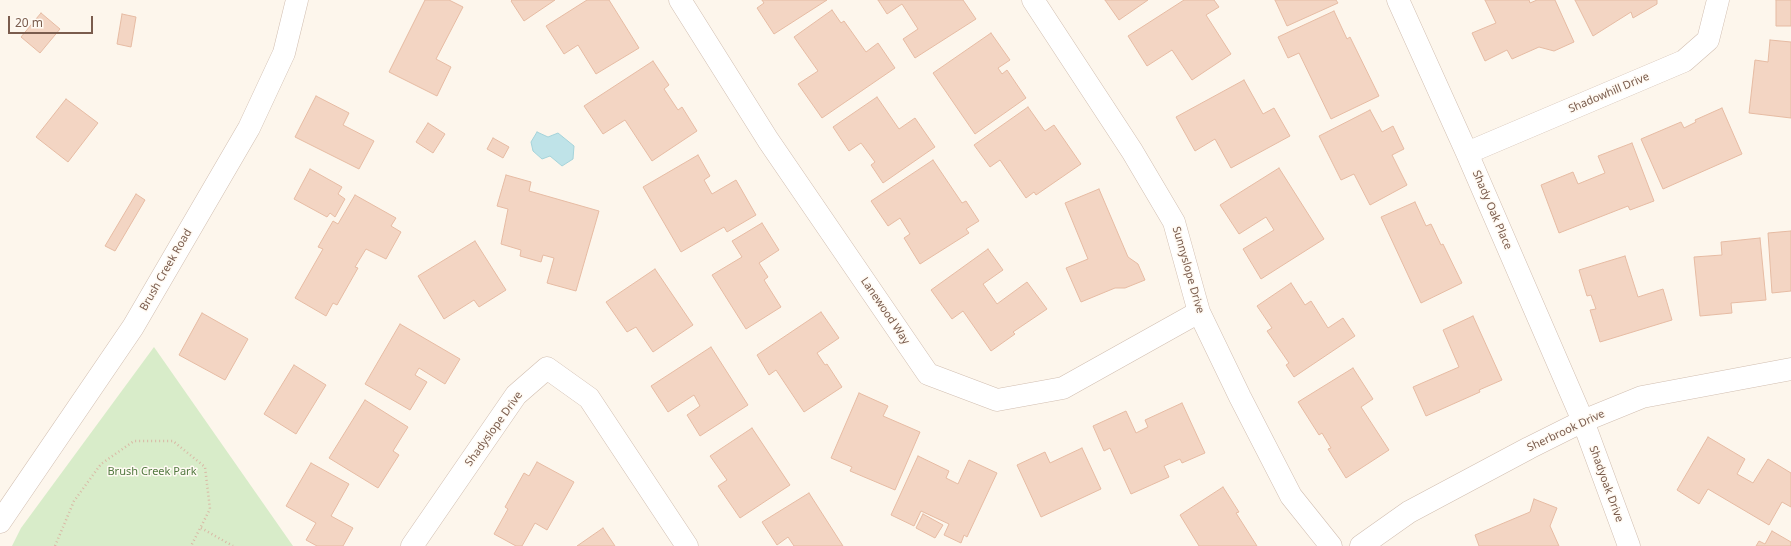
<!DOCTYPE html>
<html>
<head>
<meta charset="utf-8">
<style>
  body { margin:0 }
  #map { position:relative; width:1791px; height:546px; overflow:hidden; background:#fdf6ec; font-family:"Noto Sans",sans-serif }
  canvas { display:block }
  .scale { position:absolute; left:8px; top:16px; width:85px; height:18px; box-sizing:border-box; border:2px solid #7a5c4d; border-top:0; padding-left:5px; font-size:12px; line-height:14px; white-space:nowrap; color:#7a5c4d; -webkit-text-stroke:3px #fffaf3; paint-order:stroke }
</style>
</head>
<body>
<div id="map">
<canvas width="1791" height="546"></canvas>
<div class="scale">20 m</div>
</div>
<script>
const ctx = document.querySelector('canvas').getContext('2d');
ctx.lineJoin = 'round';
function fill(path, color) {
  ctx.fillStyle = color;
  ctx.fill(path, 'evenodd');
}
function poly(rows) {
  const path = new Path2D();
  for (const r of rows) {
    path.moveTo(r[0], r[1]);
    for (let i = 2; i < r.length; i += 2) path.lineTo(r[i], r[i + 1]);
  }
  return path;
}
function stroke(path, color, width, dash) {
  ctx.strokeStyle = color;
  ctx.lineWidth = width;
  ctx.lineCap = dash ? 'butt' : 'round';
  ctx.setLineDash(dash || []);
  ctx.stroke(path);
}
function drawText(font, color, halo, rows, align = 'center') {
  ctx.font = font + ' "Noto Sans",sans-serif';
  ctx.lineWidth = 3;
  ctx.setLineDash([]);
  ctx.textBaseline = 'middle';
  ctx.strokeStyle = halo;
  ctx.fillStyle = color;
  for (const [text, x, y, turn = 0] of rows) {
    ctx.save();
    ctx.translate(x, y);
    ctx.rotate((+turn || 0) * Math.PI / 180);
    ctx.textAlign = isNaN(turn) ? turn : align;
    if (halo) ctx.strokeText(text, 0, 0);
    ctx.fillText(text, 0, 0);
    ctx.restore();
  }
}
fill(poly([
  [154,347,293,546,12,546,21,528]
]), '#d8ecc9');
const water = poly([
  [537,132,548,137,558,133,574,146,573,159,562,166,550,156,542,159,533,151,531,142,537,132]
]);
fill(water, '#bfe3e8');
stroke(water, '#a5d3da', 1);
const building = poly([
  [425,0,449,0,463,7,436,59,451,67,437,96,389,72,425,0],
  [512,0,555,0,524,21,511,1,512,0],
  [587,0,609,0,639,48,596,74,578,45,564,54,546,26,587,0],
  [762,0,827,0,774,34,757,8,764,3,762,0],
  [878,0,963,0,976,19,915,58,903,39,918,29,902,4,887,14,878,0],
  [1105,0,1148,0,1119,20,1105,0],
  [1184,0,1214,0,1219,7,1206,15,1231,54,1192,80,1172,50,1147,66,1128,36,1184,0],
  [1275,0,1336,0,1338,3,1287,26,1275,0],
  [1485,0,1529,0,1530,3,1537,0,1555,0,1574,42,1554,51,1539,47,1512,59,1507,50,1485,61,1472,33,1496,23,1485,0],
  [1575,0,1657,0,1657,4,1633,18,1631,12,1593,36,1575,0],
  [1776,0,1791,0,1791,26,1776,26,1776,0],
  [832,10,841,23,844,21,866,52,878,43,895,68,822,118,798,84,818,71,794,37,832,10],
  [1334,11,1347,39,1350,37,1379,96,1331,119,1299,53,1288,58,1278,37,1334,11],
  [41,13,60,29,40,53,21,37,41,13],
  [122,14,136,17,131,47,117,44,122,14],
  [991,33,1010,60,998,68,1002,74,1007,70,1026,98,975,134,933,73,991,33],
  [1770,40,1791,42,1791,118,1749,113,1755,60,1768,62,1770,40],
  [653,61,669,85,664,89,678,110,682,107,697,131,652,161,625,120,603,134,584,106,653,61],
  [1244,80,1263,114,1274,108,1290,136,1231,168,1215,139,1195,151,1176,117,1244,80],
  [316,96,349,113,343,125,374,141,359,169,295,137,316,96],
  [877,97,899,129,915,118,935,147,883,183,871,165,875,162,861,143,849,151,833,127,877,97],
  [66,99,98,123,68,162,36,137,66,99],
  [1028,107,1045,131,1054,125,1081,164,1036,195,1034,192,1026,198,1000,160,990,167,974,145,1028,107],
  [1722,108,1742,154,1663,189,1641,139,1681,122,1684,128,1696,122,1695,120,1722,108],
  [1370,110,1382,132,1393,126,1404,149,1392,155,1407,185,1370,205,1354,174,1341,180,1319,136,1370,110],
  [428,123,445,134,433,153,416,142,428,123],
  [493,138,509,147,503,158,487,149,493,138],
  [1632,143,1654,201,1630,210,1628,206,1559,233,1541,185,1573,172,1578,184,1605,173,1598,156,1632,143],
  [698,155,710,176,704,180,712,194,736,180,756,215,727,232,724,227,681,252,643,187,698,155],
  [933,160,962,203,966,201,979,221,966,229,969,233,920,264,904,238,910,234,900,218,888,226,871,201,933,160],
  [1279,168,1324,239,1261,279,1243,249,1274,230,1266,217,1239,234,1220,205,1279,168],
  [310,169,342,187,338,194,345,199,335,217,330,213,327,217,294,199,310,169],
  [506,175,531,182,529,191,599,211,576,291,547,283,554,258,543,255,541,262,520,256,521,250,501,244,508,209,497,206,506,175],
  [1099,189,1128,257,1138,264,1145,280,1125,288,1115,288,1081,302,1066,268,1088,259,1065,203,1099,189],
  [136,194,145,200,115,251,105,246,136,194],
  [355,195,396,218,391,226,401,232,386,259,366,249,355,267,358,268,337,305,333,303,326,316,295,298,323,249,318,247,333,221,338,224,355,195],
  [1415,202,1426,226,1431,224,1441,245,1443,244,1462,283,1421,303,1381,217,1415,202],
  [762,223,779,250,759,263,768,277,764,280,781,307,746,329,712,275,742,257,732,241,762,223],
  [1791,231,1791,291,1772,293,1768,233,1791,231],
  [1760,238,1766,300,1731,303,1732,313,1700,316,1694,257,1722,255,1721,242,1760,238],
  [475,241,506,290,479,307,474,300,444,319,418,276,475,241],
  [988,249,1003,270,983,284,997,304,1027,282,1047,309,1013,332,1015,334,991,351,963,311,952,319,931,290,988,249],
  [1625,256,1638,297,1663,289,1672,320,1600,342,1590,310,1596,309,1591,295,1587,296,1579,270,1625,256],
  [655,269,693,325,653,352,636,327,627,332,606,302,655,269],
  [1291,283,1305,305,1311,301,1328,328,1343,318,1355,336,1294,377,1286,365,1289,363,1267,331,1272,328,1257,306,1291,283],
  [821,312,839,338,817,353,825,365,827,364,842,387,804,412,776,370,769,375,757,355,821,312],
  [202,313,248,339,225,380,179,355,202,313],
  [1473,316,1502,380,1479,390,1480,392,1426,416,1413,387,1459,367,1443,330,1473,316],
  [400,324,460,359,445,384,419,368,415,375,427,382,410,410,365,384,400,324],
  [711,347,748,405,700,436,687,415,700,406,694,395,668,412,651,386,711,347],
  [294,365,326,385,296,434,264,414,294,365],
  [1353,368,1373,399,1361,407,1389,450,1346,478,1328,449,1331,448,1322,433,1319,435,1298,402,1353,368],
  [859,393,888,406,883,416,920,432,895,490,850,471,852,467,831,458,859,393],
  [365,400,408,427,393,451,399,455,378,488,329,458,365,400],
  [1182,403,1205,453,1182,463,1180,459,1164,466,1169,477,1131,494,1110,448,1104,451,1093,426,1126,411,1136,433,1148,427,1145,420,1182,403],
  [752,428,790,485,740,518,718,486,727,480,710,456,752,428],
  [1708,437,1745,459,1737,474,1753,483,1768,459,1791,473,1791,507,1782,502,1769,525,1708,489,1699,504,1677,490,1708,437],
  [1082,448,1101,489,1041,517,1017,465,1045,452,1050,463,1082,448],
  [918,456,949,471,946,478,958,484,969,460,997,473,967,537,964,535,961,543,944,535,949,524,921,511,914,526,891,515,918,456],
  [537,462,574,482,547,530,535,523,522,546,516,546,494,534,508,509,505,507,524,473,529,476,537,462],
  [311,463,349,484,331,516,353,528,343,546,317,546,306,540,316,523,286,506,311,463],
  [1223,487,1239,512,1236,513,1257,546,1199,546,1180,515,1223,487],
  [809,493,843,546,794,546,788,537,777,545,762,522,809,493],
  [1534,499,1557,508,1550,526,1559,546,1479,546,1475,535,1530,512,1534,499],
  [923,514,943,525,935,538,916,528,923,514],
  [603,528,615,546,577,546,603,528],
  [1772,531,1791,542,1791,546,1756,546,1759,541,1765,544,1772,531]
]);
fill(building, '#f3d5c3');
stroke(building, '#e6bba3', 1);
const minor = poly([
  [680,0,768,140,928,374,997,400,1063,388,1199,312],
  [1033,0,1132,151,1174,222,1199,312,1240,397,1291,496,1331,546],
  [1398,0,1467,153,1583,421,1629,546],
  [1467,153,1684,61,1708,40,1718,0],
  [0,522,133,327,249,128,284,53,297,0],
  [412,546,516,395,547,368,589,398,687,546],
  [1361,546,1409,512,1529,448,1583,421,1642,397,1791,369]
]);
stroke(minor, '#d1beb0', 23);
stroke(poly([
  [201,528,233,546],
  [55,546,74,501,101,464,134,441,173,441,205,467,210,509,191,546]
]), '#d9b8a5', 2.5, [1, 3]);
stroke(minor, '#fff', 22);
drawText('11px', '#7a5c4d', '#fffaf3', [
  ["Shadowhill Drive",1609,93,-23],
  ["Shady Oak Place",1492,210,67],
  ["Brush Creek Road",166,270,-60],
  ["Sunnyslope Drive",1188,270,74],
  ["Lanewood Way",885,311,56],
  ["Shadyslope Drive",494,429,-54],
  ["Sherbrook Drive",1566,431,-25],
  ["Shadyoak Drive",1606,484,70]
]);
drawText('11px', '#537a41', '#fffaf3', [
  ["Brush Creek Park",152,472]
]);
</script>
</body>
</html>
